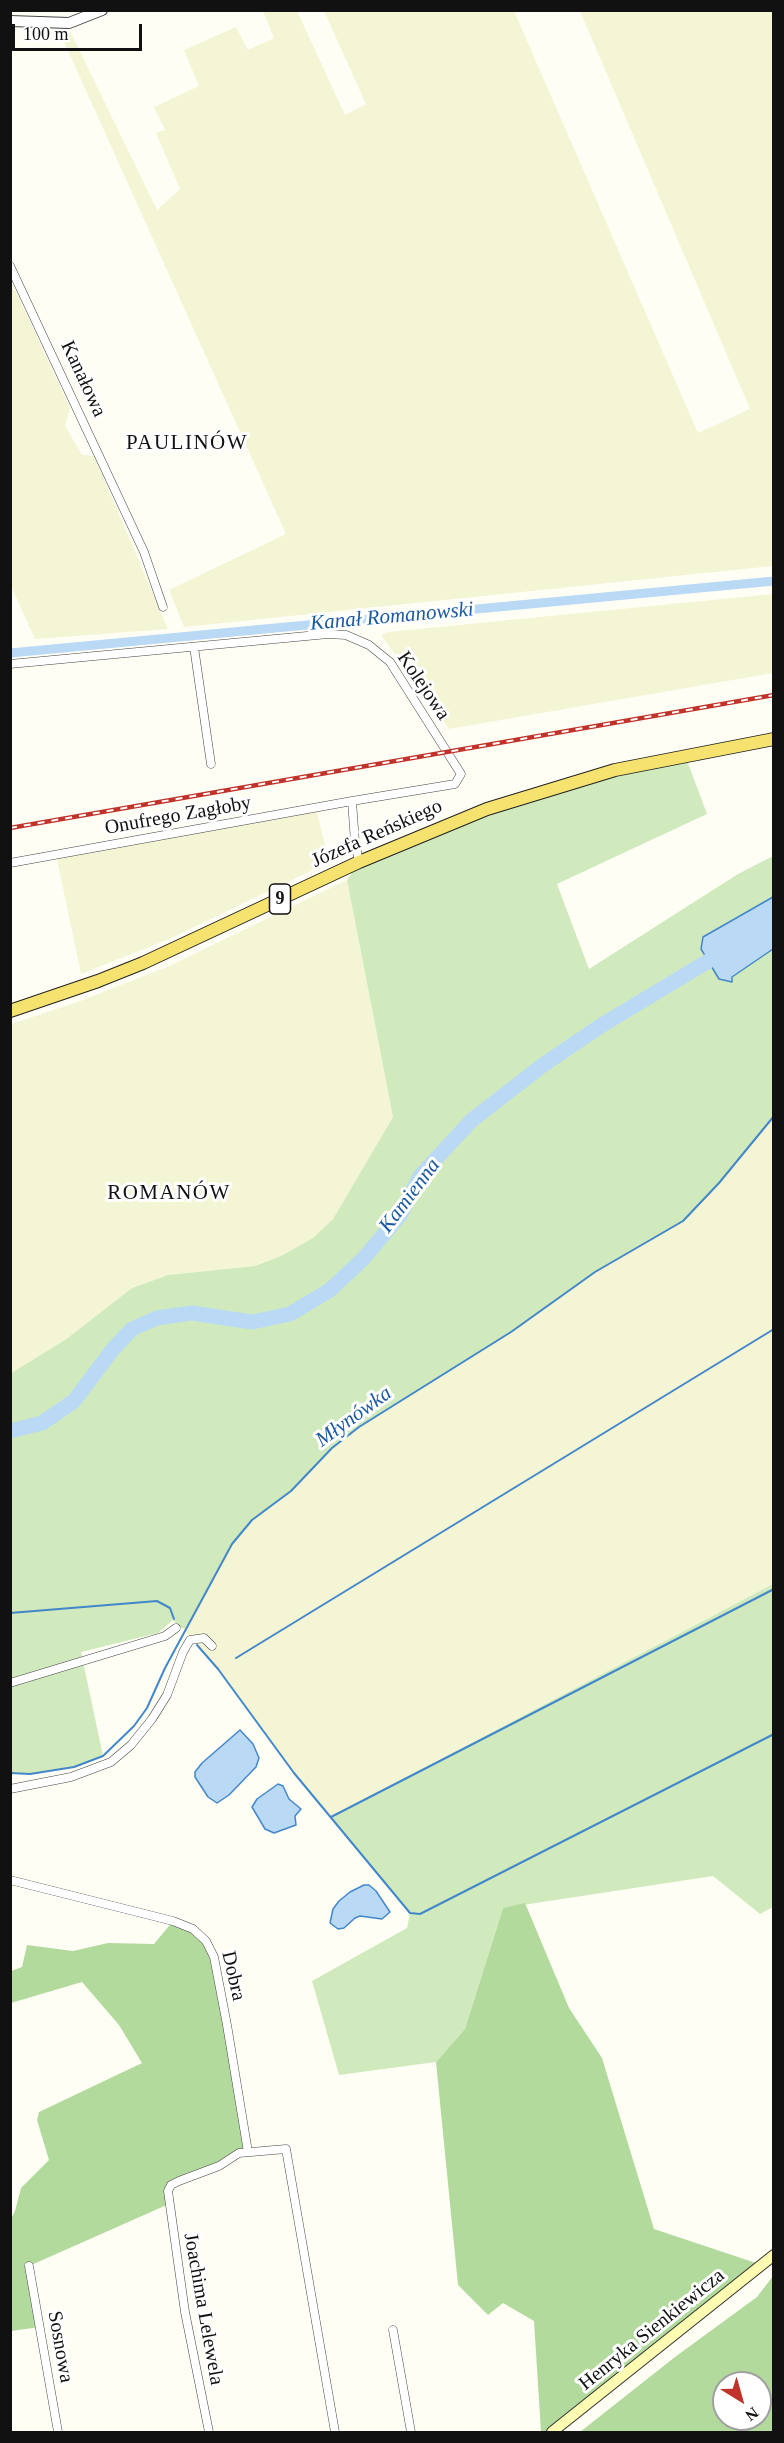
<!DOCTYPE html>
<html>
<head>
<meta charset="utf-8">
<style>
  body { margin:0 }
  #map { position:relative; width:784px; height:2443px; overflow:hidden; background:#fffef5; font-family:"Times New Roman",serif }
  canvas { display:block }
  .frame { position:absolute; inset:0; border:12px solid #111; pointer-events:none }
  .north { position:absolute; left:712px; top:2371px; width:60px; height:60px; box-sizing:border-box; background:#fff; border:2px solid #a0a0a0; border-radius:50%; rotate:143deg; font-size:16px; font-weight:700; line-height:24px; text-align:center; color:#111 }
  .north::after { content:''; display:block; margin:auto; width:21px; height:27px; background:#c0322a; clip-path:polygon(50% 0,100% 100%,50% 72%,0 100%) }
  .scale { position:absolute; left:12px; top:24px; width:130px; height:27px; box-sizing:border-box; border:3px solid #111; border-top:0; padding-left:8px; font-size:18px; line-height:21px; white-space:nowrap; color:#111; -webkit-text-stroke:4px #fff; paint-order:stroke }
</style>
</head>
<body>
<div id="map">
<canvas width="784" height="2443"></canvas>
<div class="frame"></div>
<div class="north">N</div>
<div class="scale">100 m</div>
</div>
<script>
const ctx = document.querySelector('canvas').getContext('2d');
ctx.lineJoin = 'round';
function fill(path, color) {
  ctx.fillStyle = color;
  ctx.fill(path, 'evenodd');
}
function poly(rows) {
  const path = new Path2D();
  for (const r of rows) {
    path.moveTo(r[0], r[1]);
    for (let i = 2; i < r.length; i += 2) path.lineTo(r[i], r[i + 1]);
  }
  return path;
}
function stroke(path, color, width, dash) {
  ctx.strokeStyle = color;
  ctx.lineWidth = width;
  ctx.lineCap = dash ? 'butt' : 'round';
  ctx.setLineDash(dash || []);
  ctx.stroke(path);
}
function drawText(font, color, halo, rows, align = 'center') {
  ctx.font = font + ' "Times New Roman",serif';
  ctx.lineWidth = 6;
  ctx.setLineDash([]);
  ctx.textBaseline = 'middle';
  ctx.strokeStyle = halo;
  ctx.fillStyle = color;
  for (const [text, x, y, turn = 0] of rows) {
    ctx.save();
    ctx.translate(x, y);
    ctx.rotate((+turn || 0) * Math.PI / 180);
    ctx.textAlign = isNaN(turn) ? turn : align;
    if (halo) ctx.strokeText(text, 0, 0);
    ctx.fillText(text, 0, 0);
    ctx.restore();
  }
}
fill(poly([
  [263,11,297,11,345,115,366,104,324,11,514,11,698,433,750,409,580,11,773,11,773,566,184,627,169,590,286,534,60,33,71,33,157,210,180,189,156,133,165,130,154,107,199,86,184,50,236,27,248,50,274,38],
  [10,279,70,408,65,426,82,455,94,456,168,629,35,639,11,586],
  [773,594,773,673,449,729,381,635,388,632],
  [316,808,329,862,169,939,81,974,57,859],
  [347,880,393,1117,333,1219,313,1238,281,1256,255,1266,168,1275,132,1288,65,1340,11,1373,11,1024,83,1000,169,966],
  [773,1116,773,1584,331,1817,294,1773,218,1669,185,1631,232,1544,252,1520,291,1491,332,1448,359,1427,511,1332,595,1272,683,1221,719,1183]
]), '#f4f5d5');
fill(poly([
  [685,755,707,814,557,884,589,969,738,874,773,856,773,897,703,937,701,949,706,964,773,920,773,1116,719,1183,683,1221,595,1272,511,1332,359,1427,332,1448,291,1491,252,1520,232,1544,187,1629,181,1628,173,1620,158,1633,81,1652,103,1756,74,1767,30,1774,11,1773,11,1373,65,1340,132,1288,168,1275,255,1266,281,1256,313,1238,333,1219,393,1117,347,880,359,862,451,822],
  [773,1584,773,1907,760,1914,713,1876,503,1908,465,2029,436,2062,339,2075,312,1981,407,1928,410,1913,331,1817]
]), '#d0eabe');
fill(poly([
  [525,1903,569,2008,602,2058,654,2229,762,2265,552,2432,541,2432,534,2321,503,2303,488,2315,458,2285,436,2062,465,2029,503,1908],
  [173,1921,183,1925,211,1949,248,2152,171,2185,169,2204,29,2266,40,2327,11,2331,11,2219,15,2211,21,2188,49,2160,37,2120,39,2112,142,2063,119,2025,82,1982,11,2003,11,1971,22,1967,27,1945,73,1951,108,1943,154,1944],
  [773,2276,773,2432,580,2432,675,2357,757,2297],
  [724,2383,760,2383,760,2419,724,2419]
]), '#b3da9d');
const water = poly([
  [773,897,773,949,732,977,732,982,719,979,701,949,703,937,773,897],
  [240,1730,253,1744,259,1758,256,1767,229,1795,217,1803,208,1797,195,1777,195,1772,202,1763,240,1730],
  [278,1784,283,1786,289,1799,301,1809,295,1816,296,1825,274,1833,265,1829,252,1807,257,1799,278,1784],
  [364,1885,369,1885,376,1891,390,1912,382,1919,360,1916,355,1918,344,1928,338,1929,330,1923,333,1909,339,1901,350,1892,364,1885]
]);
fill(water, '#bad9f5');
stroke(water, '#4387cb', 1.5);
stroke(poly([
  [10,1613,157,1601,170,1608,174,1619],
  [197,1645,218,1669,294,1773,410,1913,420,1914,774,1734],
  [236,1658,774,1329],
  [10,1773,30,1774,74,1767,103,1756,134,1726,147,1708,165,1668,232,1544,252,1520,291,1491,332,1448,359,1427,511,1332,595,1272,683,1221,719,1183,774,1116],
  [331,1817,774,1589]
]), '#4387cb', 2);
stroke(poly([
  [10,653,774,581]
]), '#bad9f5', 9);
stroke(poly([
  [10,1431,42,1423,74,1401,113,1349,132,1329,157,1318,192,1313,252,1322,290,1314,330,1290,363,1259,401,1214,420,1176,472,1120,543,1065,602,1025,725,951]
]), '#bad9f5', 15);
const minor = poly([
  [10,266,144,552,163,607],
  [194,647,211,764],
  [10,664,328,634,346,635,369,645,390,662,461,774,455,784,352,801,355,842,359,862],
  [10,863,352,801],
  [10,1683,165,1636,176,1628],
  [10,1789,71,1777,111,1762,131,1745,152,1719,167,1695,183,1652,190,1640,204,1638,212,1646],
  [10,1880,173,1921,193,1929,206,1941,214,1957,227,2025,248,2152],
  [29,2266,58,2432],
  [393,2330,411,2432],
  [209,2432,185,2312,168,2191,171,2185,179,2181,219,2166,239,2153,286,2149,335,2432]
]);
const tertiary = poly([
  [10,21,69,23,102,10]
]);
const secondary = poly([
  [552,2432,774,2255]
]);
const primary = poly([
  [10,1011,98,981,143,963,359,862,487,809,615,770,774,739]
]);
stroke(minor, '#444', 9);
stroke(tertiary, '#444', 12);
stroke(secondary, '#333', 12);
stroke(primary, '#222', 14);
stroke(minor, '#fff', 8);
stroke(tertiary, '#fff', 10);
stroke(secondary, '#fdfcb2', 10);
stroke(primary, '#f5e26f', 12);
const rail = poly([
  [10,828,774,695]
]);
stroke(rail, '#c0322a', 4.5);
stroke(rail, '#fff', 2, [7]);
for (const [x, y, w] of [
  [280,899,21]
]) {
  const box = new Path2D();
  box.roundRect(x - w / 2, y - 15, w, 30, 4.5);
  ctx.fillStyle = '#fff';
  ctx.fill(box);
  stroke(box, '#111', 1.5);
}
drawText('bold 18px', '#111', null, [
  ["9",280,899]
]);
drawText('20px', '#111', '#fff', [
  ["Kanałowa",83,379,65],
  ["Kolejowa",423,686,56],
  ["Onufrego Zagłoby",178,816,-10],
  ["Józefa Reńskiego",377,834,-24],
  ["Dobra",233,1976,77],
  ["Joachima Lelewela",203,2309,80],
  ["Henryka Sienkiewicza",652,2330,-39],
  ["Sosnowa",60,2347,80]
]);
ctx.letterSpacing = '1.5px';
drawText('21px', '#111', '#fff', [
  ["PAULINÓW",187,443],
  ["ROMANÓW",169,1193]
]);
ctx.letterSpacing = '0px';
drawText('italic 21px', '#1b59a2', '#fff', [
  ["Kanał Romanowski",392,617,-5],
  ["Kamienna",410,1196,-53],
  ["Młynówka",354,1417,-36]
]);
</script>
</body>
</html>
